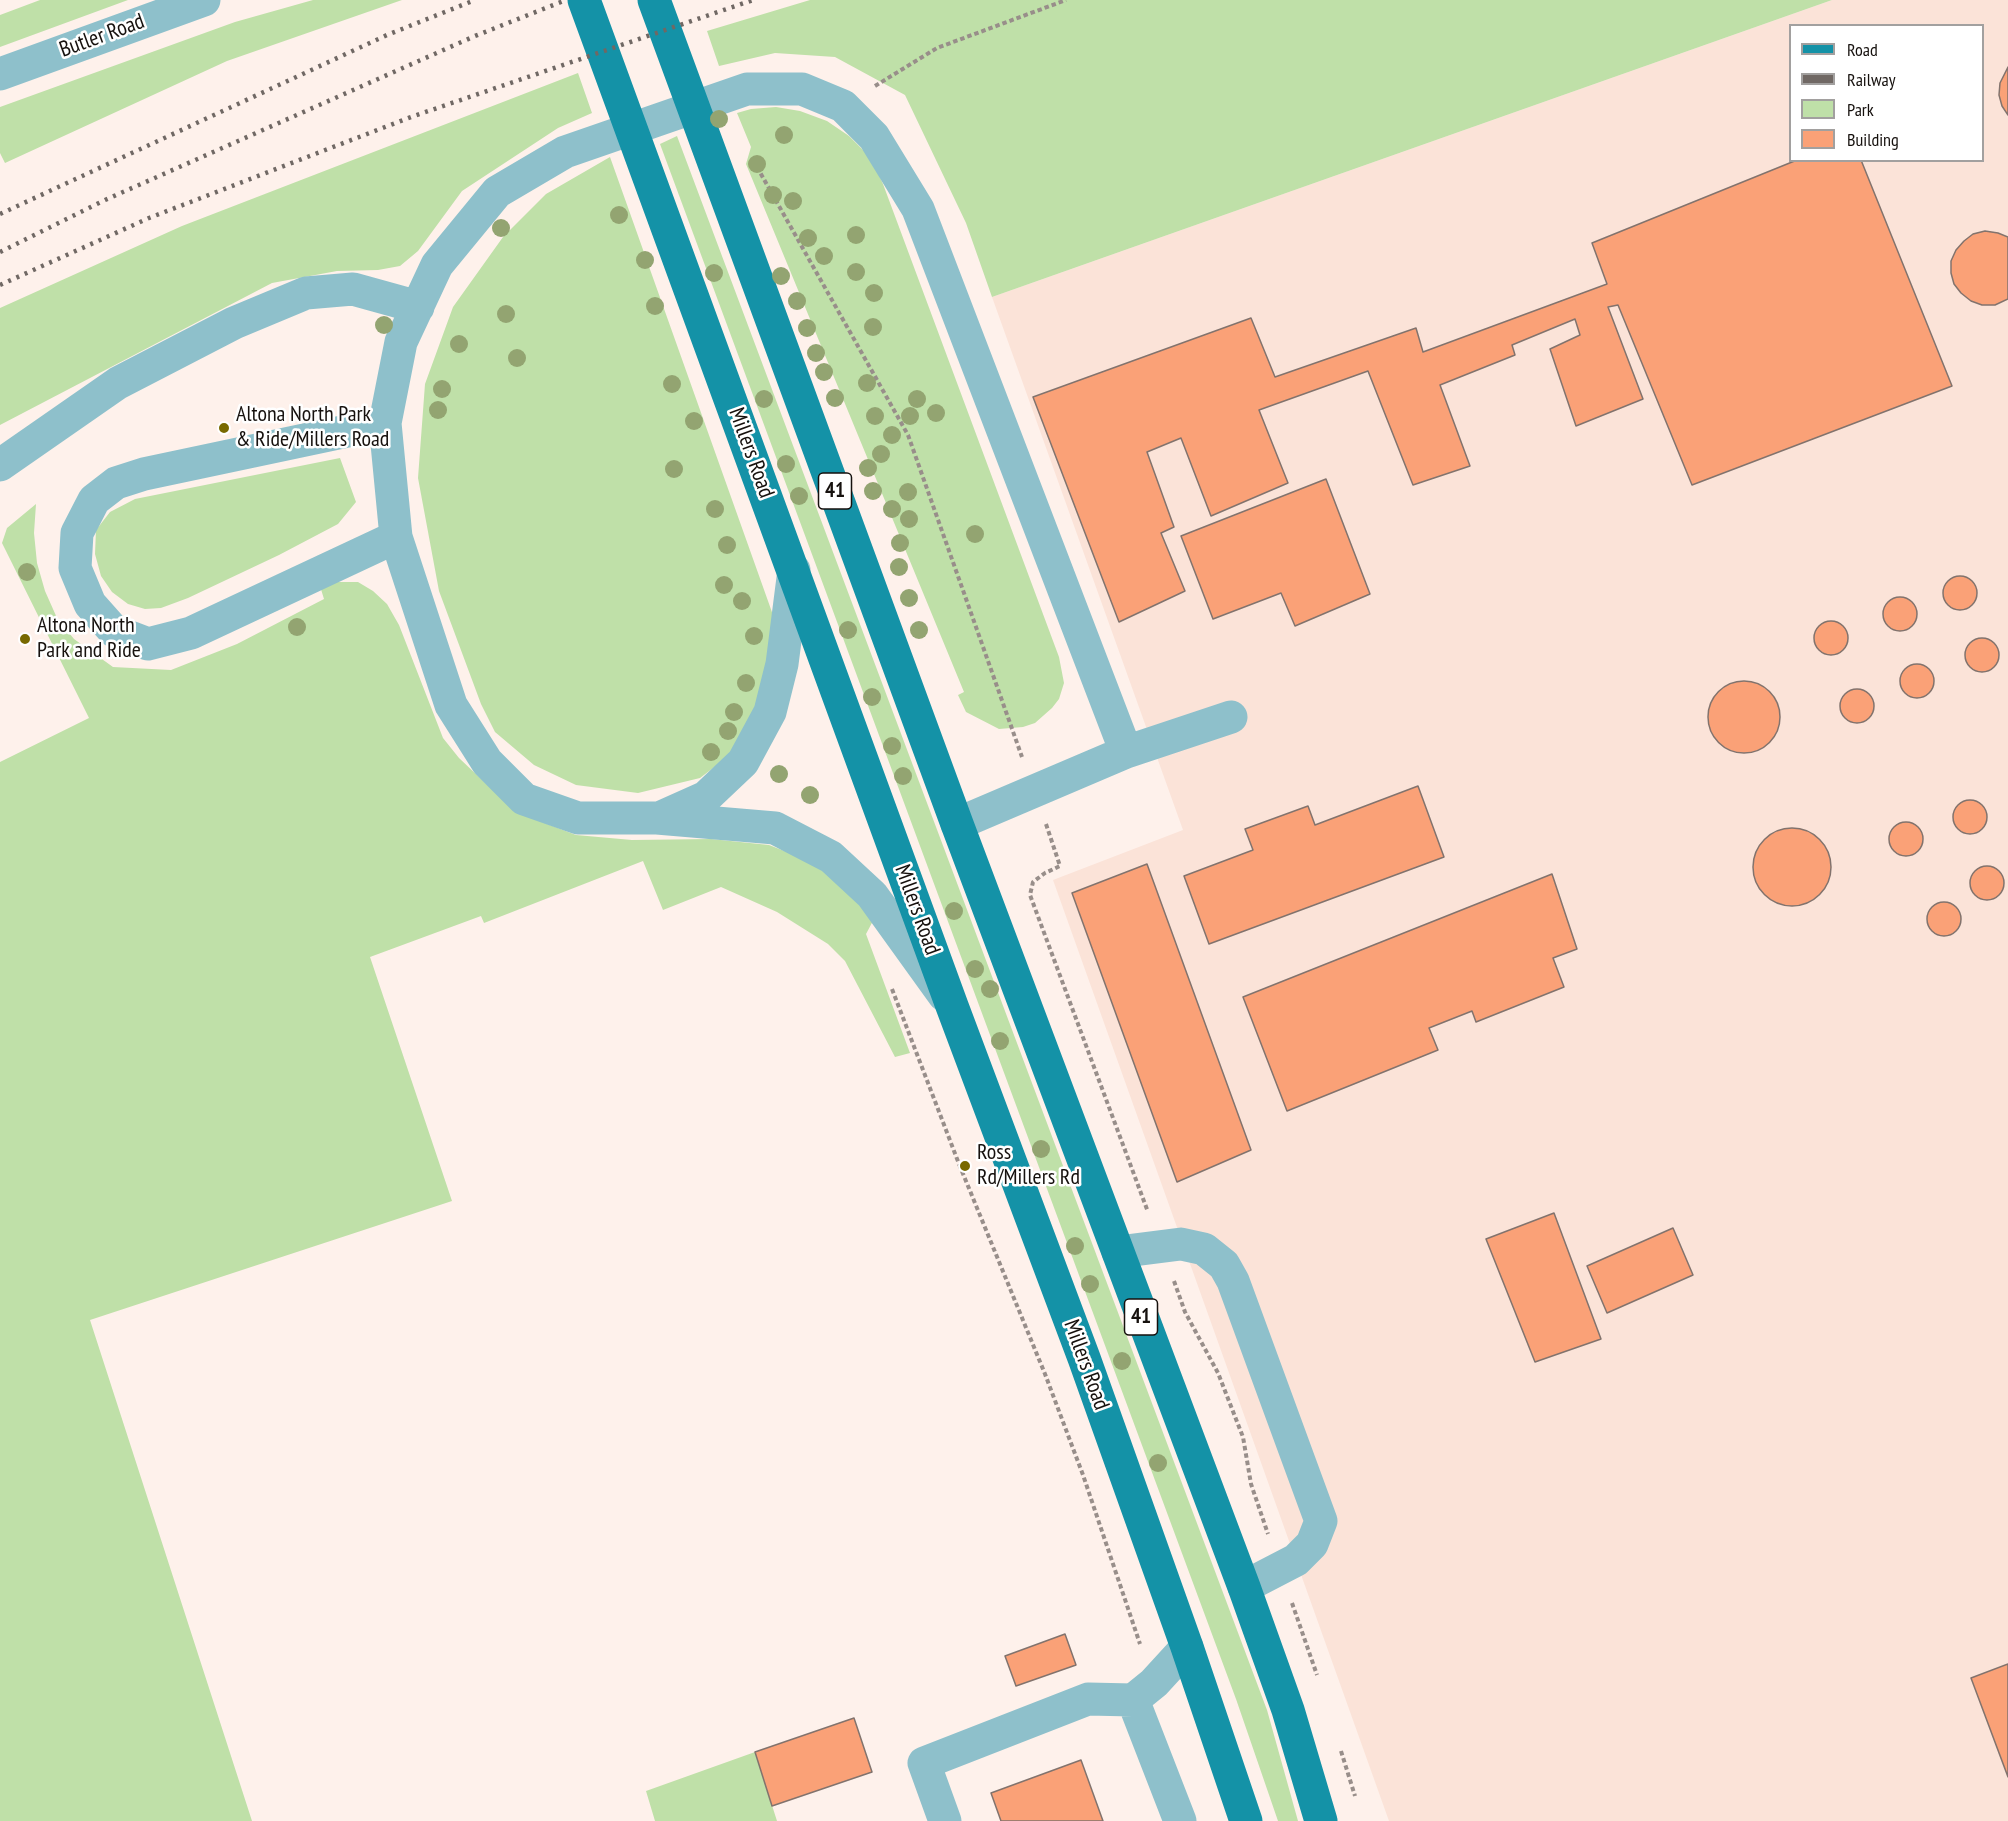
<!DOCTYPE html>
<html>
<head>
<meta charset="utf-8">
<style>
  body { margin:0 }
  #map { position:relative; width:2008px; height:1821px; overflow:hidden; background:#fef1eb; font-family:"PT Sans Narrow",sans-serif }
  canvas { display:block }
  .legend { position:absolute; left:1789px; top:24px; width:195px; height:138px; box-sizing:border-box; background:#fff; border:2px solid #a2a09f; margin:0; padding:8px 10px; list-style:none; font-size:18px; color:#16110e }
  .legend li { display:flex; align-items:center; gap:12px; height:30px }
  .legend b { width:30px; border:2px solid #a2a09f }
</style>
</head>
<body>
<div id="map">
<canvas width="2008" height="1821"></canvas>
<ul class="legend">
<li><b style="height:8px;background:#1492a7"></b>Road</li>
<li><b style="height:8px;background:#706864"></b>Railway</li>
<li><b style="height:16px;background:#bfe0a8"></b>Park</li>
<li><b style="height:16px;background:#faa177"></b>Building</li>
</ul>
</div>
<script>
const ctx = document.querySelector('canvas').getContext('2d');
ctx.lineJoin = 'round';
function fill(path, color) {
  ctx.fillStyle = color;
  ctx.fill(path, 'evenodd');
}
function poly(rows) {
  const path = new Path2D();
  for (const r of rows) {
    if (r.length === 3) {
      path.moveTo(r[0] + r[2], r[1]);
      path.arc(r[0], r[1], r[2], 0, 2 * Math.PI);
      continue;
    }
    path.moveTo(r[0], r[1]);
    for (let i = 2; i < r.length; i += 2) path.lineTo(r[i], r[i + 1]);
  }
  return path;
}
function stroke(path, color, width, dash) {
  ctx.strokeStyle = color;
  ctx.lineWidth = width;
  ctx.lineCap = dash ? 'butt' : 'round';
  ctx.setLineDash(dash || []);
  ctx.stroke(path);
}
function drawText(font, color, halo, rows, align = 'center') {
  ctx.font = font + ' "PT Sans Narrow",sans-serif';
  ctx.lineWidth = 5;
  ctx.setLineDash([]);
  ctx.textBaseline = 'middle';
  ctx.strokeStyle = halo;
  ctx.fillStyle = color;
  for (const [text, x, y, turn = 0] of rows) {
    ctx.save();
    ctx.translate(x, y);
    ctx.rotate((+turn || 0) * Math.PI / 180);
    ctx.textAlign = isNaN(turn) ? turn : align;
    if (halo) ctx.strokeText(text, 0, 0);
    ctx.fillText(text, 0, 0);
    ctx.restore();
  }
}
fill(poly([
  [1832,0,2008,0,2008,1821,1389,1821,1053,880,1183,830,992,297],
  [1790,26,1982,26,1982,160,1790,160]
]), '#fbe3d8');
fill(poly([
  [40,0,128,0,0,47,0,15],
  [313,0,402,0,227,61,5,163,0,153,0,107,235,22],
  [810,0,1832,0,992,297,966,223,905,95,835,57,775,53,719,66,707,31],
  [578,73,592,113,558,128,462,191,418,251,400,266,378,270,337,271,272,283,0,425,0,308,182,226],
  [776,107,800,111,827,121,849,136,871,158,883,184,1059,657,1064,683,1059,699,1052,708,1035,723,1023,727,999,729,966,712,958,695,964,692,746,164,751,147,737,113,751,109],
  [677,136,1267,1710,1298,1821,1278,1821,1236,1699,660,144],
  [610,157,773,615,764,691,738,749,700,778,638,793,576,785,534,765,495,732,481,704,439,591,418,478,425,384,453,307,503,237,546,194],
  [340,458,356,502,338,524,279,555,188,598,161,608,145,609,128,604,112,592,101,576,95,554,96,530,110,512,135,499],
  [36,504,34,533,37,563,45,591,57,618,74,639,113,667,171,670,237,644,324,599,320,586,333,582,358,582,373,591,387,604,399,625,443,738,459,758,516,812,576,835,632,840,711,839,769,845,823,866,874,919,866,934,910,1053,895,1057,845,961,828,944,777,912,721,887,663,910,643,861,484,923,481,916,370,957,452,1201,90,1320,252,1821,0,1821,0,762,89,718,2,543,7,528],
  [755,1752,777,1821,655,1821,646,1791]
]), '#bfe0a8');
const building = poly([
  [2008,67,2008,115,2002,106,1999,95,2000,83,2008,67],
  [1797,160,1861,160,1952,386,1692,485,1618,305,1608,307,1643,399,1576,426,1550,349,1580,335,1575,319,1512,345,1515,355,1440,385,1470,466,1413,485,1368,371,1259,410,1288,483,1211,516,1181,438,1147,452,1174,527,1161,533,1185,591,1119,622,1033,397,1251,318,1275,377,1416,328,1423,352,1607,284,1592,243,1797,160],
  [1985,231,1998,233,2008,237,2008,299,1995,305,1982,305,1971,301,1961,293,1954,284,1951,273,1951,261,1956,250,1964,241,1973,234,1985,231],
  [1326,479,1370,594,1295,626,1281,593,1213,619,1181,536,1326,479],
  [1960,593,17],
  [1900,614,17],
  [1831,638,17],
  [1982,655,17],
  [1917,681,17],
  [1744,717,36],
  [1857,706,17],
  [1418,786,1444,857,1209,944,1184,876,1253,850,1245,829,1308,806,1315,825,1418,786],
  [1970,817,17],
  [1906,839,17],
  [1792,867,39],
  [1147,864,1251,1150,1177,1182,1072,893,1147,864],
  [1987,883,17],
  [1552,874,1577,949,1553,958,1564,987,1476,1022,1472,1011,1429,1028,1438,1050,1287,1111,1243,997,1552,874],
  [1944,919,17],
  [1554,1213,1601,1339,1535,1362,1486,1239,1554,1213],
  [1673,1228,1693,1275,1607,1313,1587,1266,1673,1228],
  [1065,1634,1076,1665,1016,1686,1005,1656,1065,1634],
  [2008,1664,2008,1777,1971,1678,2008,1664],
  [854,1718,872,1772,772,1806,755,1752,854,1718],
  [1081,1760,1103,1821,1001,1821,991,1793,1081,1760]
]);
fill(building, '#faa177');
stroke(building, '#82736d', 1.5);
stroke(poly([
  [875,86,937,48,1066,0],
  [757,167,908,435,1022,757],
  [1046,824,1060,866,1045,873,1033,882,1030,895,1148,1212],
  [892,989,959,1164,1045,1374,1083,1475,1140,1644],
  [1174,1281,1185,1312,1218,1373,1243,1437,1251,1484,1268,1534],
  [1292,1603,1317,1675],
  [1341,1751,1355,1796]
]), '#988e8a', 4, [4.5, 3]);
stroke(poly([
  [0,74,204,0],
  [385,423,144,474,116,483,94,500,77,533,75,568,90,604,114,631,148,644,191,633,396,537],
  [0,465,118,383,234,323,306,293,353,289,418,307],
  [659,818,706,797,743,762,770,712,782,664,794,570],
  [957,824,1126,752,1231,717],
  [944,995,872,895,831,857,775,828,657,818,578,818,524,799,487,762,451,705,396,537,385,423,401,342,437,265,497,192,565,152,747,89,802,89,843,106,874,137,918,209,1126,752],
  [1118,1252,1181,1244,1204,1249,1224,1265,1233,1281,1321,1521,1312,1544,1296,1560,1244,1587],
  [1133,1700,1180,1821],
  [945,1821,924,1763,1088,1699,1133,1700,1154,1683,1187,1647]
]), '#8ec0cb', 33);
stroke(poly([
  [584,0,952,1006,1084,1358,1187,1647,1246,1821],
  [654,0,957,824,1244,1587,1288,1710,1321,1821]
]), '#1492a7', 33);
stroke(poly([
  [0,214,387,35,475,0],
  [0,252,105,200,475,36,566,0],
  [0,285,149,218,411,117,753,0]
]), '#706864', 4.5, [3, 6]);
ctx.fillStyle = '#93a471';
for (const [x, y] of [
  [719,119],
  [784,135],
  [757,164],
  [773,195],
  [793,201],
  [619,215],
  [501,228],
  [856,235],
  [808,238],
  [824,256],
  [645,260],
  [856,272],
  [714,273],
  [781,276],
  [874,293],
  [797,301],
  [655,306],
  [506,314],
  [384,325],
  [873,327],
  [807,328],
  [459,344],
  [816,353],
  [517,358],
  [824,372],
  [867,383],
  [672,384],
  [442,389],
  [835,398],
  [764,399],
  [917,399],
  [438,410],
  [936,413],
  [875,416],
  [910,416],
  [694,421],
  [892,435],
  [881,454],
  [786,464],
  [868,468],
  [674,469],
  [873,491],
  [908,492],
  [799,496],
  [715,509],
  [892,509],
  [909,519],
  [975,534],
  [900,543],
  [727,545],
  [899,567],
  [27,572],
  [724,585],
  [909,598],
  [742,601],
  [297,627],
  [848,630],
  [919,630],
  [754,636],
  [746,683],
  [872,697],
  [734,712],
  [728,731],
  [892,746],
  [711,752],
  [779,774],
  [903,776],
  [810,795],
  [954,911],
  [975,969],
  [990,989],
  [1000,1041],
  [1041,1149],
  [1075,1246],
  [1090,1284],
  [1122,1361],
  [1158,1463]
]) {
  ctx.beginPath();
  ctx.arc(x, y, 9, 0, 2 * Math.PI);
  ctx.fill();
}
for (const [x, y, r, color] of [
  [224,428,6,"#786900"],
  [25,639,6,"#786900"],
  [965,1166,6,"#786900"]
]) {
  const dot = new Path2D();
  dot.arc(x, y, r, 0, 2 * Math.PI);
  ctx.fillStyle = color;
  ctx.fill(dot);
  stroke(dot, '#fff', 2);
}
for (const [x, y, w] of [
  [835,491,33],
  [1141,1317,33]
]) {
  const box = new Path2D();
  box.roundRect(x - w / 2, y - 18, w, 36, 4.5);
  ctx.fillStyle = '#fff';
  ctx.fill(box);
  stroke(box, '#16110e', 1.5);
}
drawText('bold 21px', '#16110e', null, [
  ["41",835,491],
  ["41",1141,1317]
]);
drawText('22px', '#16110e', '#fff', [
  ["Butler Road",102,36,-20],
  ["Millers Road",751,453,70],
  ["Millers Road",917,910,70],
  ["Millers Road",1086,1365,70]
]);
drawText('22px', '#16110e', '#fff', [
  ["Altona North Park",236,415],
  ["& Ride/Millers Road",236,440],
  ["Altona North",37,626],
  ["Park and Ride",37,651],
  ["Ross",977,1153],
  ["Rd/Millers Rd",977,1178]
], 'left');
</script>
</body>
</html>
